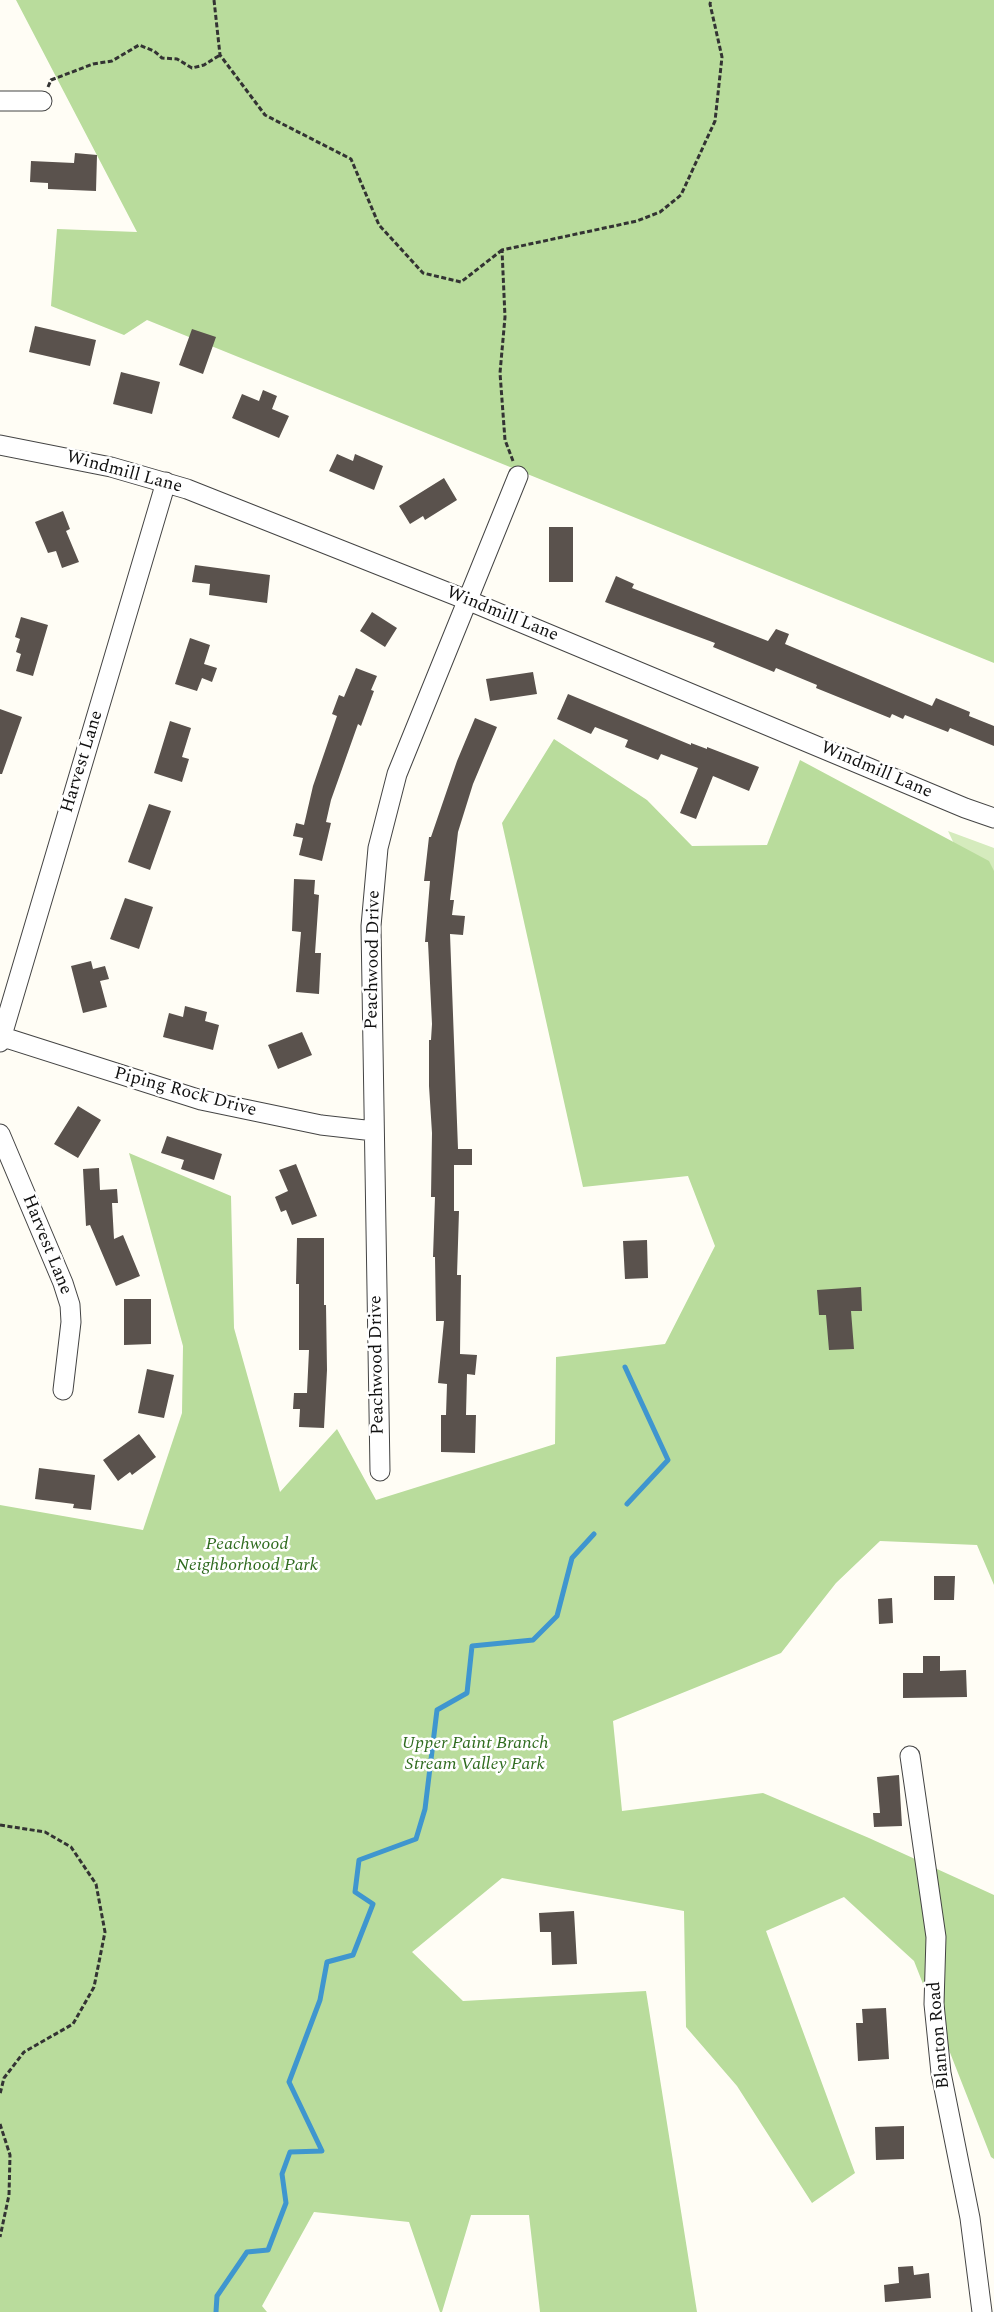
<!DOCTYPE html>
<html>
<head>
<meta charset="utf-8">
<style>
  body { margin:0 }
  canvas { display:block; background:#fffdf5 }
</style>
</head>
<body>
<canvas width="994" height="2312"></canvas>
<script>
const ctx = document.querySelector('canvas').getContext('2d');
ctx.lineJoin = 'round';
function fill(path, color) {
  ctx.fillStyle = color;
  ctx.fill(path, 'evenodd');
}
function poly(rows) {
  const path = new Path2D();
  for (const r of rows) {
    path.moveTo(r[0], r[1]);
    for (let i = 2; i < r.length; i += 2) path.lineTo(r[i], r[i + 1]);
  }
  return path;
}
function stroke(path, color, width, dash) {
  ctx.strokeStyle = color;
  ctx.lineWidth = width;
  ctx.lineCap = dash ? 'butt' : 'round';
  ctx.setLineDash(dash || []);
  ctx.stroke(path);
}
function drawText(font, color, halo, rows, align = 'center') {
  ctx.font = font + ' Spectral,serif';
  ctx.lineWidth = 5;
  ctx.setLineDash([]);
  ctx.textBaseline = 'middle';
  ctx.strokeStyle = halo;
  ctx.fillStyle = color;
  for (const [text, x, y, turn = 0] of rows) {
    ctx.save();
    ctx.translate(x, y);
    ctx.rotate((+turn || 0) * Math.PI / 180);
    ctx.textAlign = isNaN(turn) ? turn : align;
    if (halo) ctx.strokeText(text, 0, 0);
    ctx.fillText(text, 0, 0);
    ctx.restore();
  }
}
fill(poly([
  [948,831,994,848,994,929]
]), '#d5ebbd');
fill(poly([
  [16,0,994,0,994,663,147,320,124,335,51,306,57,229,137,232],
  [554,739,647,800,692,846,767,845,800,760,989,861,994,871,994,1585,977,1545,880,1541,836,1583,781,1653,613,1721,622,1811,763,1793,869,1838,994,1895,994,2159,991,2157,914,1961,844,1897,766,1931,855,2173,812,2203,737,2086,686,2027,684,1911,502,1878,412,1952,463,2001,646,1991,697,2312,540,2312,529,2215,471,2215,442,2312,440,2312,409,2222,314,2212,262,2306,267,2312,0,2312,0,1505,143,1530,182,1413,183,1346,129,1153,231,1196,234,1328,280,1492,337,1429,376,1500,555,1444,556,1357,665,1344,715,1246,688,1176,583,1187,502,823]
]), '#b9dc9c');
stroke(poly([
  [625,1367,668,1460,627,1504],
  [216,2312,217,2296,247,2252,268,2250,286,2203,282,2174,290,2152,322,2151,289,2082,320,2000,327,1962,353,1955,373,1904,355,1892,359,1860,416,1839,425,1809,437,1710,467,1693,472,1646,533,1640,557,1616,572,1558,594,1534]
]), '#3f96cf', 5);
fill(poly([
  [75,153,97,155,96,191,48,189,48,183,30,182,31,161,74,163],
  [35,326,96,340,90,366,29,352],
  [192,329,216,337,203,374,179,365],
  [121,372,160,382,152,414,113,404],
  [263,390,277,396,272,409,289,416,279,438,232,418,242,394,259,401],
  [337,454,353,461,355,454,383,466,374,490,329,471],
  [444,478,457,500,425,520,423,516,410,524,399,506],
  [63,511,70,529,66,531,79,562,62,568,56,551,48,553,35,522],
  [549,527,573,527,573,582,549,582],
  [195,565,270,575,267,603,209,595,210,584,192,582],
  [616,576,634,584,632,588,768,641,776,629,789,634,785,644,932,706,936,698,970,712,969,716,994,726,994,746,950,728,948,732,905,715,903,719,892,714,890,718,816,688,817,685,776,668,774,672,713,647,715,643,605,602],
  [372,612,397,628,385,647,360,631],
  [21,617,48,625,33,676,16,671,21,654,16,652,20,639,15,637],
  [190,638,210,645,204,664,217,668,212,682,202,678,197,691,175,684],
  [356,668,377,676,371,690,374,691,361,726,358,724,331,800,326,822,331,823,322,861,299,855,303,838,293,836,296,823,304,825,313,786,337,716,332,714,339,695,344,697],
  [533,672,537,694,490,701,486,679],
  [568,694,691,745,691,743,707,749,707,747,759,767,749,791,713,776,696,819,680,813,698,768,661,754,658,760,625,747,628,740,595,727,591,734,557,719],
  [0,709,22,717,2,774,0,774],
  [475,718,497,727,473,784,458,832,450,900,454,900,452,915,465,916,463,935,450,934,458,1149,472,1149,472,1165,454,1165,454,1211,459,1211,457,1275,461,1275,460,1354,477,1355,475,1375,467,1374,466,1415,476,1415,475,1453,441,1452,441,1415,446,1415,447,1384,438,1383,444,1321,436,1321,435,1257,433,1257,435,1197,431,1197,432,1133,429,1086,429,1040,431,1040,432,1024,428,942,425,942,430,881,424,881,429,837,431,837,457,761],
  [170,721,191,728,182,757,189,759,182,782,154,773],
  [149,804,171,811,150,870,128,862],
  [294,879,315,880,314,894,319,895,315,953,321,953,319,994,296,992,301,932,292,931],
  [125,898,153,907,139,949,110,939],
  [91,961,93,969,105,966,109,979,100,981,107,1007,83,1013,71,966],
  [185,1006,207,1012,205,1021,219,1025,213,1050,163,1037,169,1013,183,1017],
  [302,1032,312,1055,278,1069,268,1045],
  [78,1106,101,1120,78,1158,54,1144],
  [167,1136,222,1154,214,1180,181,1169,184,1160,161,1153],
  [296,1164,317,1216,292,1225,286,1210,281,1212,275,1197,288,1191,279,1170],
  [99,1168,100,1190,117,1189,118,1203,112,1203,114,1239,123,1235,140,1276,116,1286,90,1225,86,1226,83,1169],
  [297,1238,324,1238,324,1305,326,1305,327,1370,324,1428,299,1427,300,1409,293,1409,294,1393,307,1393,309,1350,299,1350,299,1284,296,1284],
  [647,1240,648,1278,625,1279,623,1241],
  [861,1287,862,1311,851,1311,854,1349,829,1350,826,1315,819,1315,817,1290],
  [124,1299,151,1299,151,1344,124,1345],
  [147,1369,174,1375,164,1418,138,1413],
  [139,1434,156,1457,132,1475,130,1472,118,1481,103,1460],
  [39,1468,95,1475,91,1510,73,1508,74,1504,35,1499],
  [934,1576,955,1576,954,1600,934,1600],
  [892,1598,893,1623,879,1624,878,1599],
  [923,1656,940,1656,940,1671,966,1670,967,1697,903,1698,903,1673,923,1673],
  [899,1775,902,1826,874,1827,873,1813,880,1813,877,1777],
  [574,1911,577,1964,552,1965,551,1932,540,1932,539,1913],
  [886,2008,889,2059,858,2061,856,2023,863,2023,862,2009],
  [904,2126,904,2159,876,2160,875,2127],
  [913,2266,914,2275,929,2273,931,2298,885,2302,884,2285,899,2283,898,2267]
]), '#5a524d');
const street = poly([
  [0,101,42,101],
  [0,445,111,467,187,489,467,600,965,808,994,818],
  [0,1036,201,1100,321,1125,374,1131],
  [0,1042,166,482],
  [0,1134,63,1283,70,1305,71,1322,63,1390],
  [380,1471,371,926,378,848,397,774,518,476],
  [910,1756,936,1937,934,2004,941,2073,970,2218,982,2312]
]);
stroke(street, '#444', 21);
stroke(poly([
  [214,0,220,55,265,115,351,159,379,225,423,273,461,282,502,250],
  [48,87,51,80,93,64,112,61,139,45,154,51,162,58,177,59,192,68,204,65,220,55],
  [513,461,505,440,500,373,505,317,502,250,637,221,660,212,681,195,715,121,722,57,710,4,711,0],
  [0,1825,45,1832,71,1847,96,1884,105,1932,94,1987,73,2024,24,2052,4,2078,0,2094],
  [0,2124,10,2155,9,2195,0,2237]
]), '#333', 3, [5, 2.5]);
stroke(street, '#fff', 19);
drawText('18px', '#111', '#fff', [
  ["Windmill Lane",124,473,15],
  ["Windmill Lane",502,615,22],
  ["Harvest Lane",83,762,-73],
  ["Windmill Lane",876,771,23],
  ["Peachwood Drive",374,960,-89],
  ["Piping Rock Drive",185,1093,15],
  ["Harvest Lane",46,1245,68],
  ["Peachwood Drive",378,1365,-91],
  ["Blanton Road",940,2035,-95]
]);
drawText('italic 18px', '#2f6b1f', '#fff', [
  ["Peachwood",247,1545],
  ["Neighborhood Park",247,1566],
  ["Upper Paint Branch",475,1744],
  ["Stream Valley Park",475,1765]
]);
</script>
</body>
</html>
